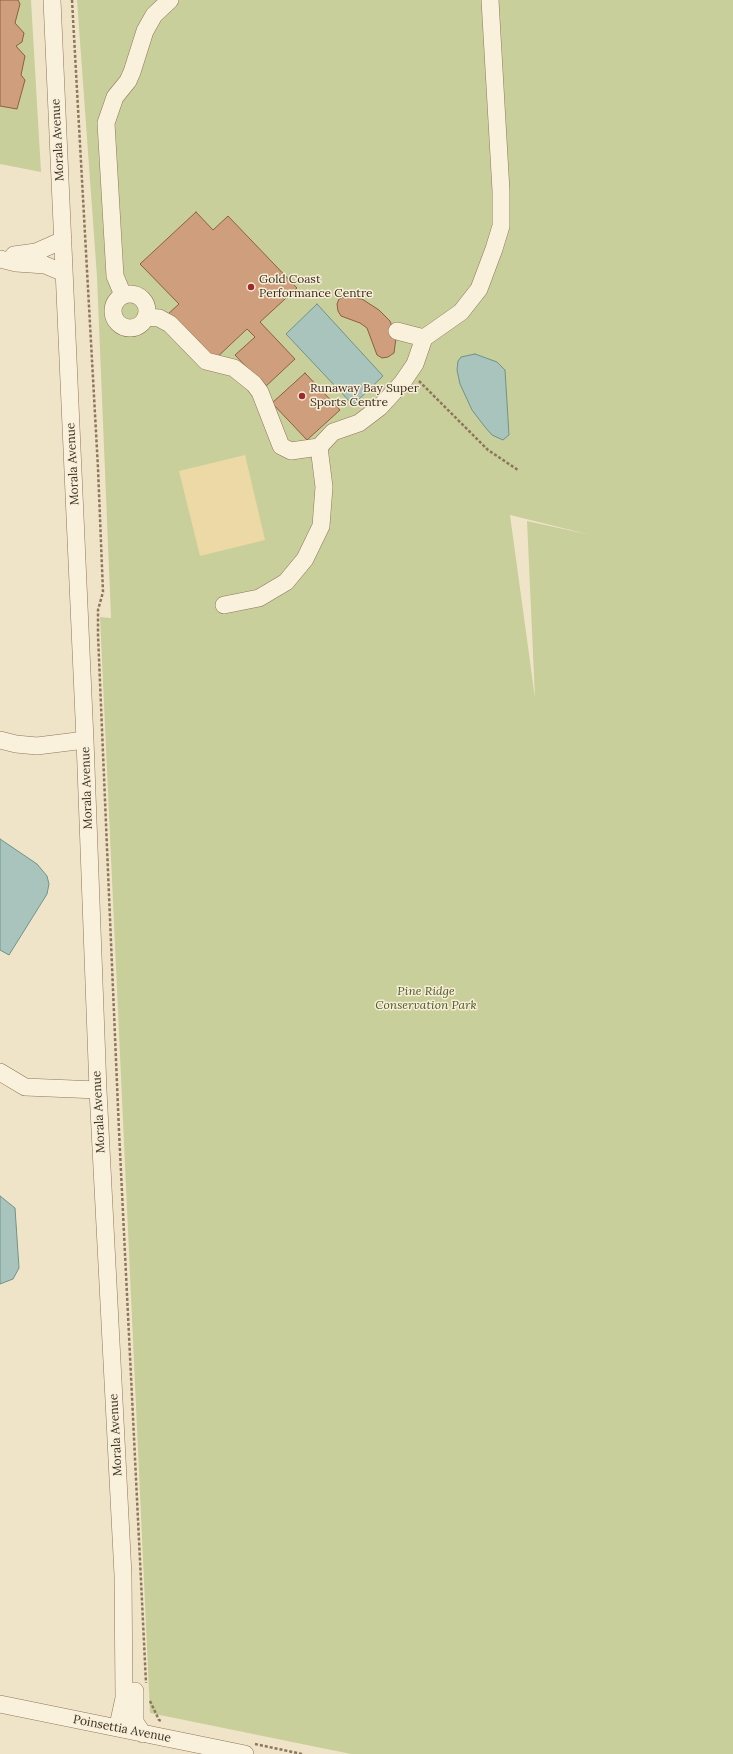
<!DOCTYPE html>
<html>
<head>
<meta charset="utf-8">
<style>
  body { margin:0 }
  canvas { display:block; background:#f0e4c8 }
</style>
</head>
<body>
<canvas width="733" height="1754"></canvas>
<script>
const ctx = document.querySelector('canvas').getContext('2d');
ctx.lineJoin = 'round';
function fill(path, color) {
  ctx.fillStyle = color;
  ctx.fill(path, 'evenodd');
}
function poly(rows) {
  const path = new Path2D();
  for (const r of rows) {
    if (r.length === 3) {
      path.moveTo(r[0] + r[2], r[1]);
      path.arc(r[0], r[1], r[2], 0, 2 * Math.PI);
      continue;
    }
    path.moveTo(r[0], r[1]);
    for (let i = 2; i < r.length; i += 2) path.lineTo(r[i], r[i + 1]);
  }
  return path;
}
function stroke(path, color, width, dash) {
  ctx.strokeStyle = color;
  ctx.lineWidth = width;
  ctx.lineCap = dash ? 'butt' : 'round';
  ctx.setLineDash(dash || []);
  ctx.stroke(path);
}
function drawText(font, color, halo, rows, align = 'center') {
  ctx.font = font + ' Lora,serif';
  ctx.lineWidth = 3;
  ctx.setLineDash([]);
  ctx.textBaseline = 'middle';
  ctx.strokeStyle = halo;
  ctx.fillStyle = color;
  for (const [text, x, y, turn = 0] of rows) {
    ctx.save();
    ctx.translate(x, y);
    ctx.rotate((+turn || 0) * Math.PI / 180);
    ctx.textAlign = isNaN(turn) ? turn : align;
    if (halo) ctx.strokeText(text, 0, 0);
    ctx.fillText(text, 0, 0);
    ctx.restore();
  }
}
fill(poly([
  [0,0,31,0,41,172,0,164],
  [77,0,733,0,733,1754,351,1754,150,1713,100,617,111,618,97,277],
  [510,515,591,535,527,521,535,698]
]), '#c9cf9b');
fill(poly([
  [245,455,265,540,200,556,179,471]
]), '#ecd9a5');
const water = poly([
  [317,304,383,376,353,405,286,334,317,304],
  [475,354,497,362,505,370,509,435,503,440,492,435,485,427,472,410,460,384,457,370,458,361,461,357,475,354],
  [0,839,37,864,47,876,49,884,47,894,9,955,0,950,0,839],
  [0,1196,15,1208,19,1268,13,1279,0,1284,0,1196]
]);
fill(water, '#a9c4bc');
stroke(water, '#6f938a', 1);
const building = poly([
  [0,0,18,0,20,4,15,23,24,33,22,42,16,46,25,56,21,75,25,80,17,109,0,106,0,0],
  [196,212,213,230,228,216,297,288,260,322,295,359,265,387,235,355,255,337,247,329,213,361,168,314,179,304,140,264,196,212],
  [343,297,362,299,379,310,390,321,396,338,394,353,388,357,382,358,377,355,367,328,360,323,341,316,338,311,337,304,339,299,343,297],
  [305,373,340,410,307,440,272,403,305,373]
]);
fill(building, '#cf9f7d');
stroke(building, '#8d5f41', 1);
const minor = poly([
  [52,0,85,740,98,1090,123,1575,124,1698,119,1721,116,1726,112,1727],
  [14,255,36,252,63,240],
  [0,259,16,263,45,265,64,273],
  [130,311,17],
  [123,295,115,276,106,123,115,97,128,81,132,72,145,31,154,15,170,0],
  [146,317,159,318,170,324,206,361,234,368,254,384,260,392,281,446,291,451,319,447],
  [397,331,424,338,461,312,479,289,494,249,501,226,501,191,490,0],
  [224,605,259,598,286,582,305,559,321,526,324,487,319,447,333,432,359,423,380,407,402,383,415,364,424,338],
  [0,740,16,744,37,746,85,740],
  [0,1072,25,1087,98,1090],
  [135,1691,135,1722,143,1734],
  [0,1704,245,1754]
]);
stroke(minor, '#8d765c', 18);
stroke(poly([
  [72,0,98,468,103,592,98,610,98,635,119,1131,146,1683],
  [419,381,488,450,518,470],
  [150,1701,159,1720,161,1721],
  [255,1744,302,1754]
]), '#8d765c', 2.5, [3, 2]);
stroke(minor, '#faf1dc', 17);
for (const [x, y, r, color] of [
  [251,287,4,"#9e2a2b"],
  [302,396,4,"#9e2a2b"]
]) {
  const dot = new Path2D();
  dot.arc(x, y, r, 0, 2 * Math.PI);
  ctx.fillStyle = color;
  ctx.fill(dot);
  stroke(dot, '#f7eed8', 1.5);
}
drawText('12px', '#3d2e20', '#f7eed8', [
  ["Morala Avenue",58,140,-93],
  ["Morala Avenue",73,464,-93],
  ["Morala Avenue",87,788,-92],
  ["Morala Avenue",99,1112,-93],
  ["Morala Avenue",116,1435,-93],
  ["Poinsettia Avenue",122,1729,11]
]);
drawText('12px', '#3d2e20', '#f7eed8', [
  ["Gold Coast",259,280],
  ["Performance Centre",259,294],
  ["Runaway Bay Super",310,389],
  ["Sports Centre",310,403]
], 'left');
drawText('italic 12px', '#4d5a26', '#f7eed8', [
  ["Pine Ridge",426,992],
  ["Conservation Park",426,1006]
]);
</script>
</body>
</html>
